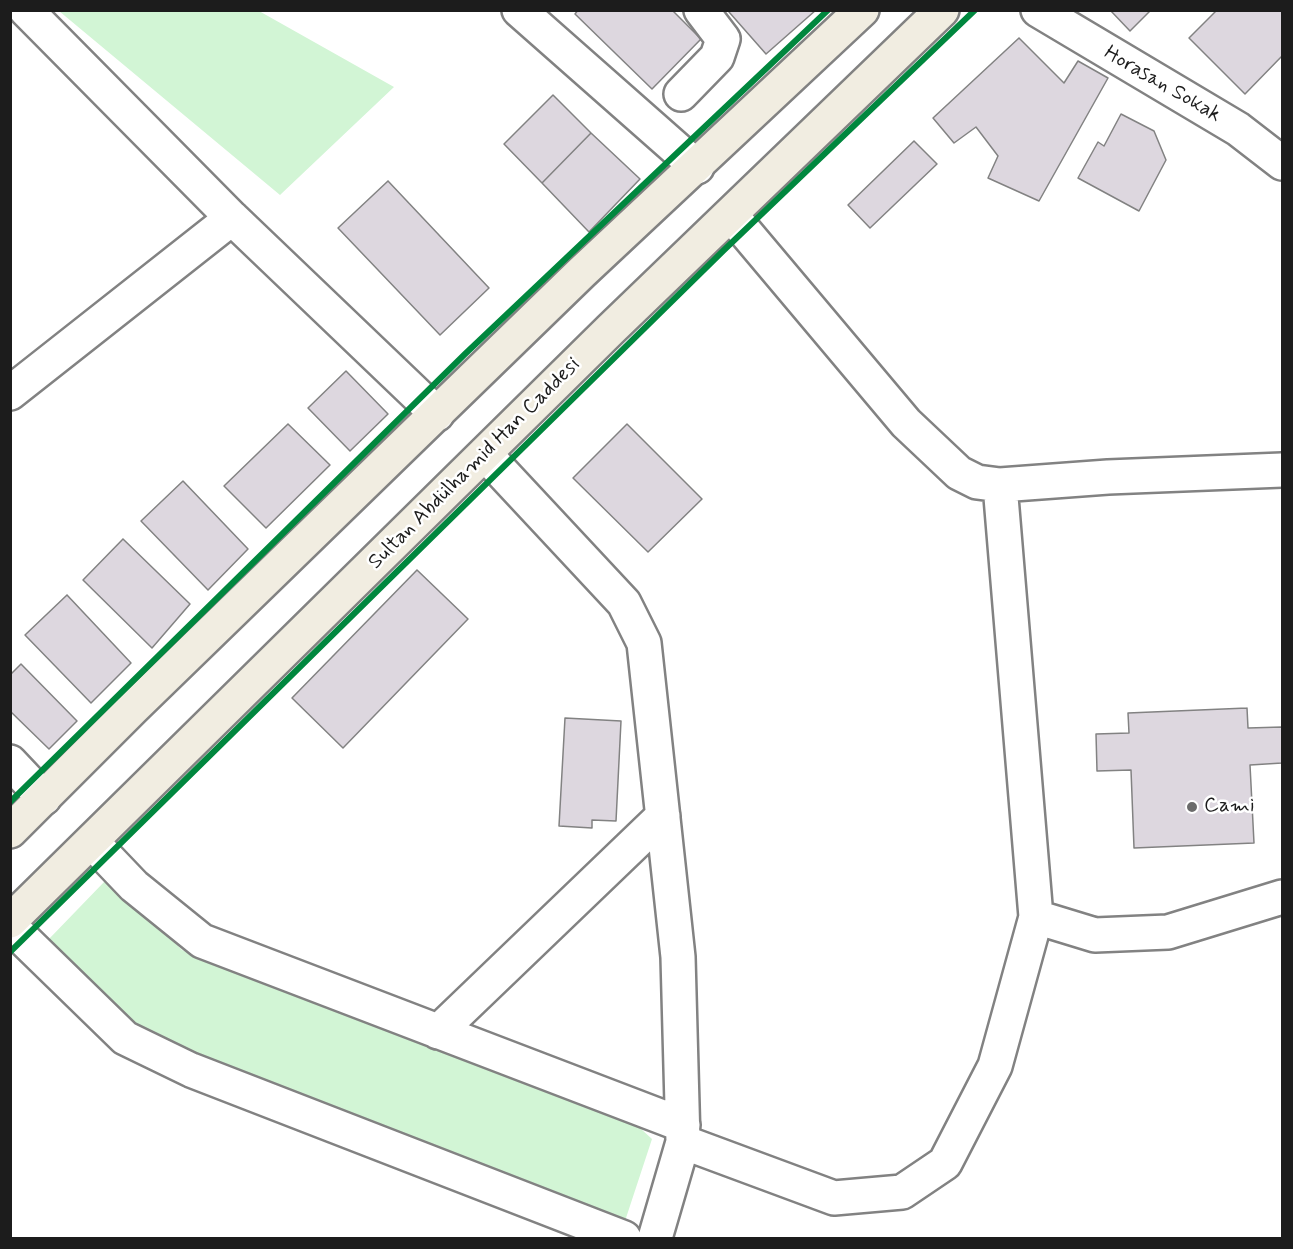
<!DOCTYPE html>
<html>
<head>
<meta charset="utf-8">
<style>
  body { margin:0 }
  #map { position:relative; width:1293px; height:1249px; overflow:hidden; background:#fff; font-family:Mynerve,sans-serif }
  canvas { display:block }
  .frame { position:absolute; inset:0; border:12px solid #1c1c1c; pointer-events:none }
</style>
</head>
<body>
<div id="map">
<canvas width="1293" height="1249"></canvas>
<div class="frame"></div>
</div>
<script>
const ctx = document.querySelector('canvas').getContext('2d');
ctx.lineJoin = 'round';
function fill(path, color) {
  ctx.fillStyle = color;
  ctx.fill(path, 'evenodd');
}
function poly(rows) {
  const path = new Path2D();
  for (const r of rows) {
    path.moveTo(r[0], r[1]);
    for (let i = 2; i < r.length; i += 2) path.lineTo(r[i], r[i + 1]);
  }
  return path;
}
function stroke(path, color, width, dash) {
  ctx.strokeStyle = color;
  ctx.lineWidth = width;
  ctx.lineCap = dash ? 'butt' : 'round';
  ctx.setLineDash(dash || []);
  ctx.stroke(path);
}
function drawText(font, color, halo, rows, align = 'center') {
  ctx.font = font + ' Mynerve,sans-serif';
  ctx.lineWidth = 5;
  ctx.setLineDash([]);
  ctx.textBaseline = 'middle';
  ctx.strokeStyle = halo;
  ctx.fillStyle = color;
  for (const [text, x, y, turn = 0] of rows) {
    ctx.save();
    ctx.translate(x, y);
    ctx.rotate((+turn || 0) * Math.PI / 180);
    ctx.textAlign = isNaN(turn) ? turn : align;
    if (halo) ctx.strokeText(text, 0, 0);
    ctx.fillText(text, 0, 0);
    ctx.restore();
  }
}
fill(poly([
  [59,11,259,11,394,87,280,195],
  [105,881,114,882,182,950,640,1128,652,1139,625,1221,619,1225,154,1044,48,940]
]), '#d2f5d5');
const building = poly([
  [578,10,672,10,701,39,652,89,575,14,578,10],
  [731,10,816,10,766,54,729,12,731,10],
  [1110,10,1151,10,1130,31,1110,10],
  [1217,10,1282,10,1282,56,1245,94,1189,38,1217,10],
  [1019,38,1064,83,1078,61,1108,78,1039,201,988,178,998,156,976,127,954,143,933,118,1019,38],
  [553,95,591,133,542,183,504,144,553,95],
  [1121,114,1154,131,1166,160,1139,211,1078,178,1098,142,1104,146,1121,114],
  [591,133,640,179,589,232,542,183,591,133],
  [914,141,937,164,870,228,848,205,914,141],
  [388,181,489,288,440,335,338,228,388,181],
  [346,371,388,414,350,451,308,408,346,371],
  [288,424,330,465,266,528,224,486,288,424],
  [627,424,702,499,648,552,573,478,627,424],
  [183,481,248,549,208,590,141,521,183,481],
  [123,539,190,604,152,648,83,580,123,539],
  [417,570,468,619,343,748,292,698,417,570],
  [67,595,131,663,91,703,25,635,67,595],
  [21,664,77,721,49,749,10,711,10,675,21,664],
  [1247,708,1248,728,1282,727,1282,763,1250,765,1254,843,1134,848,1131,770,1097,771,1096,734,1129,733,1128,713,1247,708],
  [565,718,621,721,616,821,592,820,592,828,559,826,565,718]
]);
fill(building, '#ddd7df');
stroke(building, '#828282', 1.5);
const minor = poly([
  [26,10,232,218,437,414],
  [519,10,697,167],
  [1038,10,1238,129,1282,163],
  [681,94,717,57,723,39,701,10],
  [731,215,906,423,959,473,977,482,1000,485,1108,477,1282,470],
  [10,393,232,218],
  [485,454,624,603,644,643,678,957,683,1142,655,1238],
  [10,762,44,798],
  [92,842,134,886,202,941,683,1125],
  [1036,917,1095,935,1168,932,1282,897],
  [10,926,125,1038,191,1070,624,1238],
  [438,1032,663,816],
  [683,1142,834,1198,902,1192,945,1163,995,1066,1036,917,1000,485]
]);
const major = poly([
  [10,831,133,708,582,272,862,10],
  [10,921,610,330,942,10]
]);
stroke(minor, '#828282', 38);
stroke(major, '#828282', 38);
stroke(minor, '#fff', 33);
stroke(major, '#f1ede1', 33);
stroke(poly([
  [10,802,465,354,828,10],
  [10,952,724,250,975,10]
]), '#00873e', 6);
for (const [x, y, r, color] of [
  [1192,807,6,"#6b6b6b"]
]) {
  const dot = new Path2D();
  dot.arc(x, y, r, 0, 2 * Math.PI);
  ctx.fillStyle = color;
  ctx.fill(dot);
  stroke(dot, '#fff', 2);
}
drawText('21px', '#1c1c1c', '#fff', [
  ["Horasan Sokak",1162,85,30],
  ["Sultan Abdülhamid Han Caddesi",475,464,-45]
]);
drawText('21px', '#1c1c1c', '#fff', [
  ["Cami",1204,807]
], 'left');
</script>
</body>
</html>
